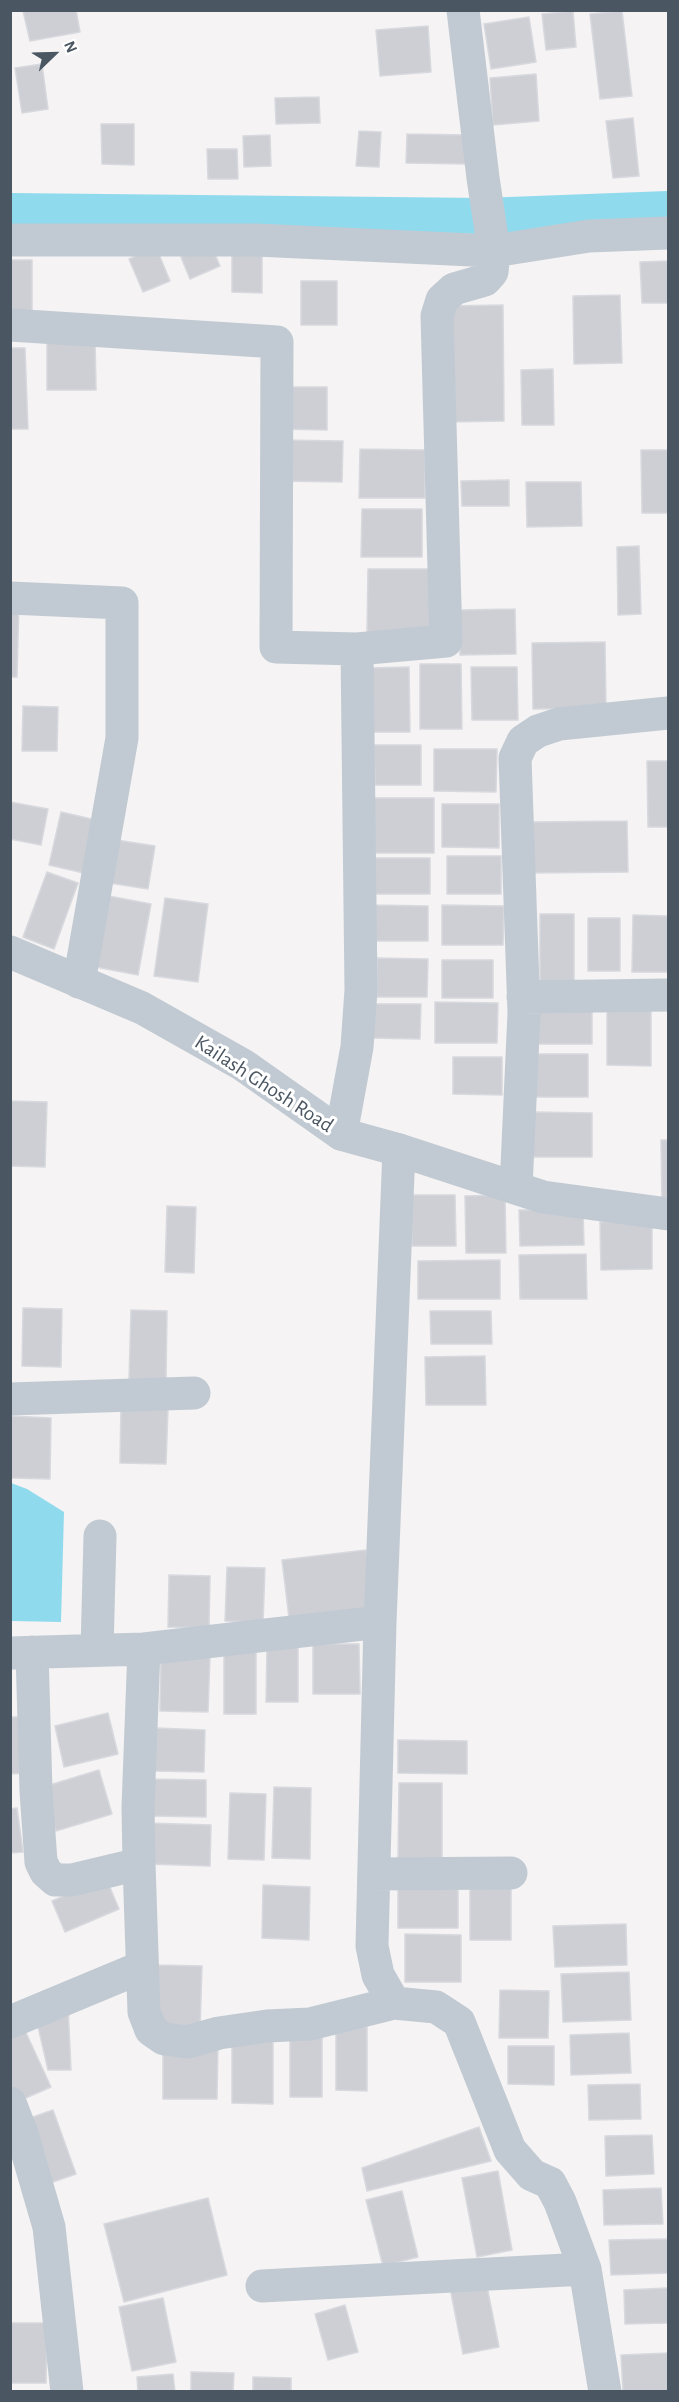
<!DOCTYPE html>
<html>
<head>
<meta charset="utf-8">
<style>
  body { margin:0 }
  #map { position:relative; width:679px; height:2402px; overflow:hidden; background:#f5f3f3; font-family:"Alegreya Sans",sans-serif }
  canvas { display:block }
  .frame { position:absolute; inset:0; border:12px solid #4a5661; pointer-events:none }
  .north { position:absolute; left:24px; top:24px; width:60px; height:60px; -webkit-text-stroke:4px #fff; paint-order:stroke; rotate:67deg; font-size:16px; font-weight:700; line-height:24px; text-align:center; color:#4a5661 }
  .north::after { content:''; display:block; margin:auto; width:21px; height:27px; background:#4a5661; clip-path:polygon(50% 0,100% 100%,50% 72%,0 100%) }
</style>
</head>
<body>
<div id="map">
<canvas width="679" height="2402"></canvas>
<div class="frame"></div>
<div class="north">N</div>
</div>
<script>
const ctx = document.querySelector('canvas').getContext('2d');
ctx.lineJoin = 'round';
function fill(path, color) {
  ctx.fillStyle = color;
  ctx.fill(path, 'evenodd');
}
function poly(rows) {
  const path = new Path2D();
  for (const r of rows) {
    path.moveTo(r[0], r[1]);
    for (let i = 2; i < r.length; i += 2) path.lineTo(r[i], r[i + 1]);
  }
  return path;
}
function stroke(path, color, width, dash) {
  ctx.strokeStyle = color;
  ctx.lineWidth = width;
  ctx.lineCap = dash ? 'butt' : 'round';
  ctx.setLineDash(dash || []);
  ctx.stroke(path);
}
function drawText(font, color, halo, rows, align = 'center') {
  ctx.font = font + ' "Alegreya Sans",sans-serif';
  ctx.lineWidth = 6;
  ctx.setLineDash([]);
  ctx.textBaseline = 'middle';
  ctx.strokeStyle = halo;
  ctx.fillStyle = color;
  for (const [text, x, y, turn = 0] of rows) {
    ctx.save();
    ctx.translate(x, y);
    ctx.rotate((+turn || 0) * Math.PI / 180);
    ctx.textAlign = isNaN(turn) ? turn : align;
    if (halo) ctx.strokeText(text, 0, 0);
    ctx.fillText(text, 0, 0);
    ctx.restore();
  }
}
fill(poly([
  [11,1483,27,1489,64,1512,61,1622,11,1621]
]), '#90daee');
stroke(poly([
  [10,211,483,216,668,209]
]), '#90daee', 36);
const building = poly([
  [76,10,80,32,30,41,23,11,76,10],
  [573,11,576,47,546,50,542,14,573,11],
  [622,11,632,96,600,99,590,14,622,11],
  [529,17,536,62,491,69,484,24,529,17],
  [428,26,431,72,380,76,376,30,428,26],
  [42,64,48,109,22,113,15,68,42,64],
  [536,74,539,121,493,125,490,78,536,74],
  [319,97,320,123,276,124,275,98,319,97],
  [633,118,639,176,613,178,606,121,633,118],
  [101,124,134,124,134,165,102,164,101,124],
  [359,131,381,132,379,167,356,166,359,131],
  [407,134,467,135,467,164,406,163,407,134],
  [270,135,271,166,244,167,243,136,270,135],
  [207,149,237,149,238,179,208,179,207,149],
  [211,245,220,266,190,279,181,257,211,245],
  [156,247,170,281,143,292,129,259,156,247],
  [232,248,262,248,262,293,232,292,232,248],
  [10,260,32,260,32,320,10,320,10,260],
  [668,261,668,303,642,303,640,262,668,261],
  [301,281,337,281,337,325,301,325,301,281],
  [620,295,622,363,574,364,573,296,620,295],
  [503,305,504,421,450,422,448,306,503,305],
  [47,339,95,339,96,390,47,390,47,339],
  [10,348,25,348,28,429,10,429,10,348],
  [553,369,554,425,522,425,521,370,553,369],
  [280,387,327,387,327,430,279,429,280,387],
  [278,440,343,441,342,482,278,481,278,440],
  [360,449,425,450,425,498,359,498,360,449],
  [641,450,668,450,668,513,642,513,641,450],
  [509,480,509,506,462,506,461,481,509,480],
  [526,482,581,482,582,526,527,527,526,482],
  [362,509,422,509,422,557,361,557,362,509],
  [639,546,641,614,618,615,617,547,639,546],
  [368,569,431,569,431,633,367,633,368,569],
  [10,599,19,600,17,677,10,677,10,599],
  [515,609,516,654,460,655,459,610,515,609],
  [605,642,606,708,533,709,532,643,605,642],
  [420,664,461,664,462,729,420,729,420,664],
  [409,667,410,732,369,732,368,668,409,667],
  [471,667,517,667,518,720,472,720,471,667],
  [23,706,58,707,57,751,22,751,23,706],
  [374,745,421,745,421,785,375,785,374,745],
  [434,749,497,749,496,792,434,791,434,749],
  [647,761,668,761,668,827,648,827,647,761],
  [367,798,434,798,434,853,366,853,367,798],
  [10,802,48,809,41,845,10,839,10,802],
  [442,804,499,804,499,848,442,847,442,804],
  [61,812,100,821,88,874,49,865,61,812],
  [627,821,628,872,532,873,531,822,627,821],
  [110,839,155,846,148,889,103,882,110,839],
  [447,856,501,856,501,894,447,894,447,856],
  [375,858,430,858,430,894,375,894,375,858],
  [47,872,78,883,54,949,23,937,47,872],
  [98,894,151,904,138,975,85,965,98,894],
  [165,898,208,904,198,982,154,976,165,898],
  [375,905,428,906,428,941,374,941,375,905],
  [442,905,504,906,503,945,442,945,442,905],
  [540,914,574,914,574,982,540,982,540,914],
  [633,915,668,916,668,972,632,972,633,915],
  [588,918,620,918,620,971,588,971,588,918],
  [377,958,428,959,427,997,377,997,377,958],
  [442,960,493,960,493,998,442,998,442,960],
  [435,1002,498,1003,497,1043,435,1043,435,1002],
  [368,1004,421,1004,420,1039,368,1038,368,1004],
  [538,1004,592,1005,592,1044,538,1044,538,1004],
  [607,1008,651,1008,651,1066,607,1065,607,1008],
  [534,1054,588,1054,588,1097,534,1097,534,1054],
  [453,1057,502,1057,502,1095,453,1094,453,1057],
  [10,1101,47,1102,45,1167,10,1166,10,1101],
  [533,1112,592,1113,592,1157,533,1157,533,1112],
  [661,1140,668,1140,668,1203,662,1203,661,1140],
  [411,1195,455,1195,456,1246,412,1246,411,1195],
  [505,1195,506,1253,466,1253,465,1196,505,1195],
  [167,1206,196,1207,194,1273,165,1272,167,1206],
  [519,1210,583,1210,584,1245,520,1246,519,1210],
  [652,1221,652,1269,601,1270,600,1222,652,1221],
  [586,1254,587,1299,520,1299,519,1255,586,1254],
  [500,1260,500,1299,418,1299,418,1261,500,1260],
  [23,1308,62,1309,61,1367,22,1366,23,1308],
  [131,1310,167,1311,166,1380,129,1379,131,1310],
  [430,1311,491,1311,492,1344,431,1344,430,1311],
  [485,1356,486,1405,426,1405,425,1357,485,1356],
  [121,1406,168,1408,166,1464,120,1463,121,1406],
  [10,1416,51,1418,50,1479,10,1478,10,1416],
  [366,1550,373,1608,289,1618,282,1560,366,1550],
  [227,1567,265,1568,263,1622,225,1621,227,1567],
  [169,1575,210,1576,209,1628,168,1627,169,1575],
  [313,1644,359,1644,360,1694,313,1694,313,1644],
  [267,1645,298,1646,298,1702,266,1702,267,1645],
  [224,1649,256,1649,256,1714,224,1714,224,1649],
  [161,1655,210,1656,208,1712,160,1711,161,1655],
  [108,1713,118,1754,64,1767,55,1726,108,1713],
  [10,1717,21,1717,23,1773,10,1774,10,1717],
  [156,1728,205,1730,204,1772,155,1771,156,1728],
  [398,1740,467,1741,467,1774,398,1773,398,1740],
  [99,1770,112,1814,56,1831,43,1787,99,1770],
  [153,1779,206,1780,206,1817,152,1816,153,1779],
  [399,1783,442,1783,442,1859,398,1858,399,1783],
  [274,1787,311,1788,310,1859,272,1858,274,1787],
  [230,1793,266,1794,264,1860,228,1859,230,1793],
  [17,1808,23,1852,10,1853,10,1809,17,1808],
  [147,1823,211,1825,210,1866,147,1864,147,1823],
  [106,1878,119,1909,65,1932,52,1901,106,1878],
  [470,1879,511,1879,511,1940,470,1940,470,1879],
  [398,1880,458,1881,458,1928,398,1928,398,1880],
  [263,1885,310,1887,309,1940,262,1938,263,1885],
  [626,1924,627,1965,555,1967,553,1926,626,1924],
  [405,1934,461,1935,461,1982,405,1982,405,1934],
  [157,1965,202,1966,200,2030,155,2029,157,1965],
  [629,1972,631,2020,563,2022,561,1974,629,1972],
  [500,1990,549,1991,548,2038,499,2038,500,1990],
  [68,2005,71,2070,48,2070,36,2018,68,2005],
  [22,2024,51,2087,19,2101,10,2082,10,2029,22,2024],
  [336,2027,367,2027,367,2091,336,2090,336,2027],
  [629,2033,631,2073,571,2075,570,2035,629,2033],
  [232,2034,273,2034,273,2104,232,2103,232,2034],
  [290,2036,322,2037,322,2097,290,2097,290,2036],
  [163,2045,218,2045,217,2099,163,2099,163,2045],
  [508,2046,554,2046,554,2085,508,2084,508,2046],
  [640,2084,641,2119,589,2120,588,2085,640,2084],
  [53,2110,76,2174,50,2183,27,2119,53,2110],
  [479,2127,491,2161,367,2191,362,2168,479,2127],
  [652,2135,654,2174,606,2176,605,2136,652,2135],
  [498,2171,512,2250,477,2257,462,2178,498,2171],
  [661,2188,663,2224,604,2225,603,2190,661,2188],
  [402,2191,418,2257,383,2266,366,2200,402,2191],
  [208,2198,227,2275,124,2302,104,2224,208,2198],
  [668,2239,668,2273,611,2275,609,2240,668,2239],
  [486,2281,499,2347,463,2354,450,2288,486,2281],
  [668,2288,668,2323,625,2324,624,2290,668,2288],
  [163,2298,176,2362,132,2371,119,2307,163,2298],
  [345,2305,358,2352,328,2360,315,2314,345,2305],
  [10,2323,47,2323,46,2383,10,2383,10,2323],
  [668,2353,668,2392,623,2392,621,2355,668,2353],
  [191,2372,234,2373,233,2392,191,2392,191,2372],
  [173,2374,175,2392,138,2392,137,2377,173,2374],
  [253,2377,291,2378,291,2392,253,2392,253,2377]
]);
fill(building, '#cdcfd5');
stroke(building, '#d7d9de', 1.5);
stroke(poly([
  [10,240,256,240,494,251,589,236,668,233],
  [10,325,277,342,276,647,357,649,446,641,437,316,442,300,454,289,485,280,492,272,494,251,483,178,463,10],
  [10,598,122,603,122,738,79,982],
  [523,997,668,995],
  [341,1134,357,1047,361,990,357,649],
  [399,1150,380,1622,372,1946,378,1975,394,2003,436,2007,459,2022,510,2150,532,2175,550,2183,560,2202,585,2269,605,2392],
  [516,1188,524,1013,515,758,523,741,538,731,559,724,668,713],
  [10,1399,194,1393],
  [144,1649,138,1807,139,1864,144,2012,151,2030,164,2039,187,2042,219,2033,267,2026,310,2024,394,2003],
  [97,1650,100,1536],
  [32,1652,36,1791,41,1862,46,1872,55,1880,72,1880,139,1864],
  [10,1653,144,1649,380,1622],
  [374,1874,511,1873],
  [10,2022,142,1967],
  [10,2103,22,2134,49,2227,67,2392],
  [262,2286,585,2269]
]), '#c1cad2', 33);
stroke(poly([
  [10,952,142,1008,243,1065,341,1134,399,1150,543,1197,668,1214]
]), '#c1cad2', 33);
drawText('21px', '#4a5661', '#fff', [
  ["Kailash Ghosh Road",264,1084,33]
]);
</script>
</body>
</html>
